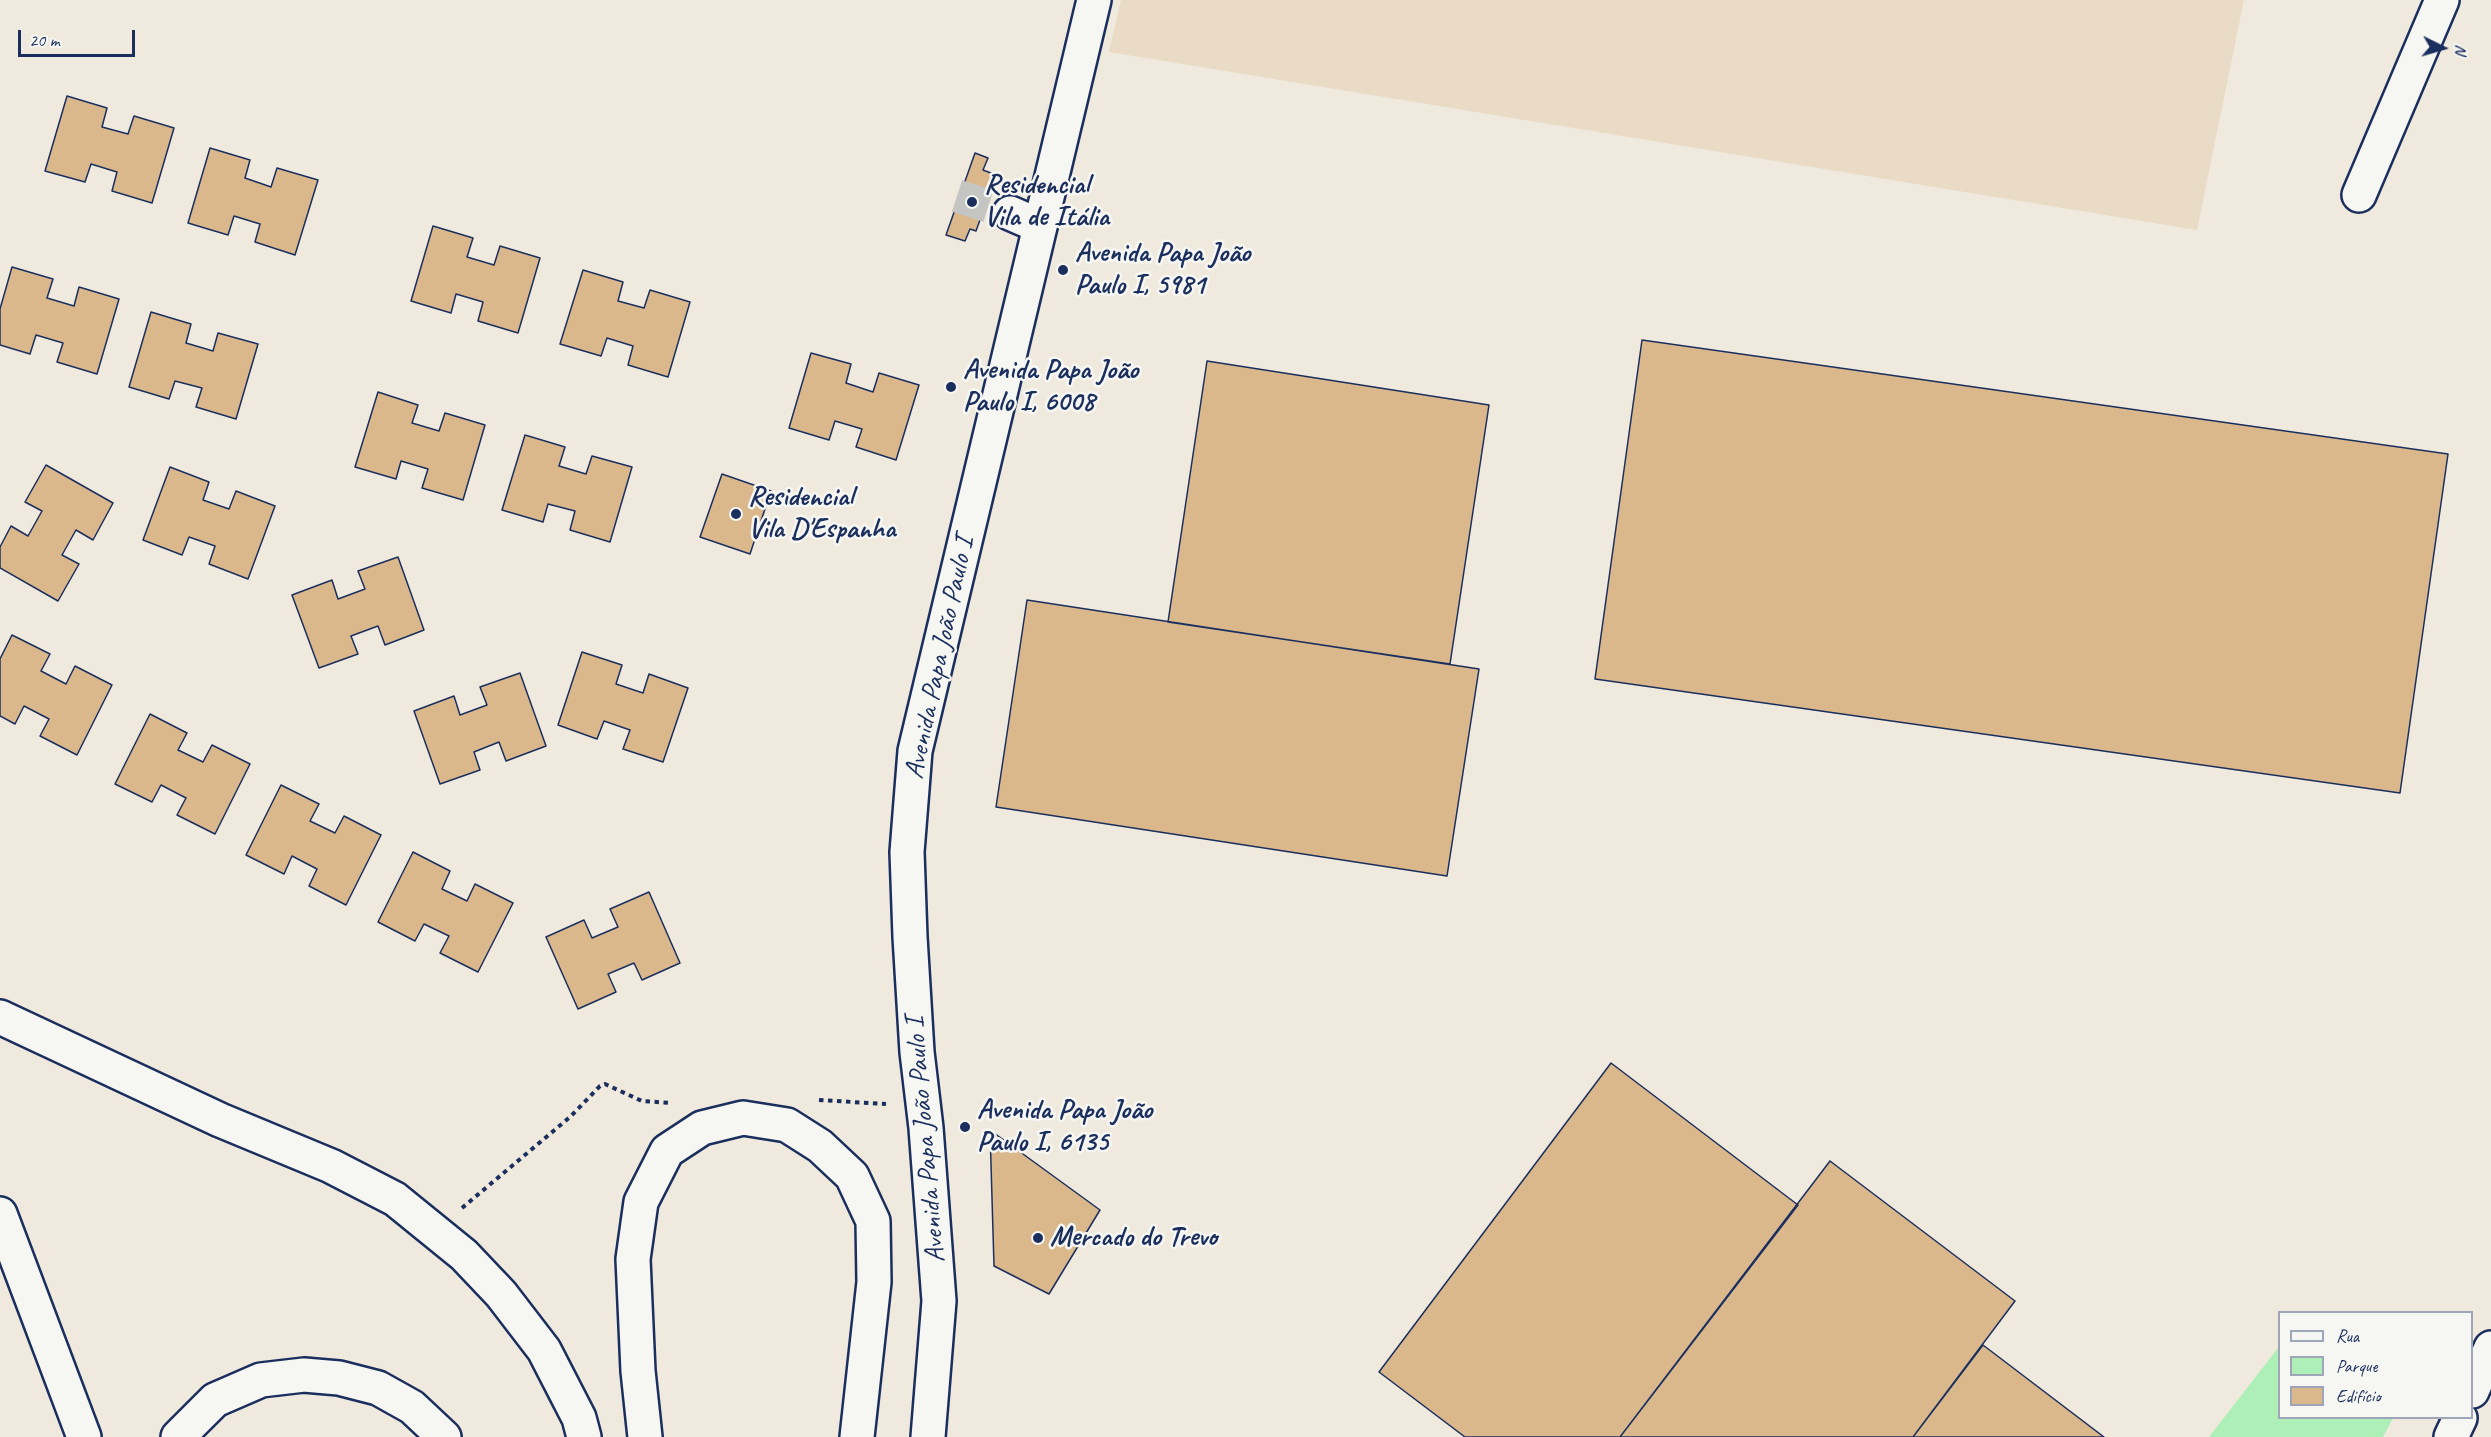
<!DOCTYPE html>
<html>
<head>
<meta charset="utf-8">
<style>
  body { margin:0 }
  #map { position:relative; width:2491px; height:1437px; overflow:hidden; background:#f0eade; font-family:Caveat,sans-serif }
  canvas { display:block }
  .legend { position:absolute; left:2278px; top:1311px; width:195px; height:108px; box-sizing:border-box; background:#f6f6f2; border:2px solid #9ea6b7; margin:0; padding:8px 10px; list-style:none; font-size:18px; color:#1b2f5e }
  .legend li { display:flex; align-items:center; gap:12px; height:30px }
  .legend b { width:30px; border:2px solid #9ea6b7 }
  .north { position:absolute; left:2413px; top:18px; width:60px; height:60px; -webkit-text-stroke:4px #f6f6f2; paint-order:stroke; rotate:95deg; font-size:16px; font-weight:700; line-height:24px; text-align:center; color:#1b2f5e }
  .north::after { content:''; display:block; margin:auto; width:21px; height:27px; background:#1b2f5e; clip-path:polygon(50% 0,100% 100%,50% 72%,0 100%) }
  .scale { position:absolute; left:18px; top:30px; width:117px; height:27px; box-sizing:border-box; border:3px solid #1b2f5e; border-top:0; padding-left:8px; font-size:18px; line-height:21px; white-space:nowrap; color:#1b2f5e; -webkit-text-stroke:4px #f6f6f2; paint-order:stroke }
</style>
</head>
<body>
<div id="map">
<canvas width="2491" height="1437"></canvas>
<ul class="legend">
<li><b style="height:8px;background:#f6f6f2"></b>Rua</li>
<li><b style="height:16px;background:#aeefb8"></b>Parque</li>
<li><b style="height:16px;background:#dab88c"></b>Edifício</li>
</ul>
<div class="north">N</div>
<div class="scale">20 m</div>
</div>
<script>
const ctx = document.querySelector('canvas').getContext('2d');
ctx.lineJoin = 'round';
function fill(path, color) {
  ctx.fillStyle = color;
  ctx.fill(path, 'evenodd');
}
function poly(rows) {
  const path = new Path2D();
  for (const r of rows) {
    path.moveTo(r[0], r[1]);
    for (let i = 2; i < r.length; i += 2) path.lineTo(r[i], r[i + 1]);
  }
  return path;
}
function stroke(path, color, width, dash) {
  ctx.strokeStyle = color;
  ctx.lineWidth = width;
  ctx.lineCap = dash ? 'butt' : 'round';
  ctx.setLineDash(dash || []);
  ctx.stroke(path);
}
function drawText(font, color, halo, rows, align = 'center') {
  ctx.font = font + ' Caveat,sans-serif';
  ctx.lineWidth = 5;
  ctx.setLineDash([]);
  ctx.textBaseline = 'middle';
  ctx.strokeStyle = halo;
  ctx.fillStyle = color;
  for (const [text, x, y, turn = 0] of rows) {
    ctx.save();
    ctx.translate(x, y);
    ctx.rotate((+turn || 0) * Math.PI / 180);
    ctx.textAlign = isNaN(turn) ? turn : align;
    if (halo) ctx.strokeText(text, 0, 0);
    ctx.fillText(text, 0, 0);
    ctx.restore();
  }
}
fill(poly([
  [1121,0,2244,0,2197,230,1109,52]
]), '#e9dbc5');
fill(poly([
  [2278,1348,2279,1348,2280,1418,2393,1418,2383,1437,2209,1437]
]), '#aeefb8');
const building = poly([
  [67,96,107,108,102,127,128,134,134,116,174,128,152,203,112,191,117,172,91,164,85,182,45,171,67,96],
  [210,148,250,160,245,178,271,187,277,168,318,180,295,255,255,242,260,224,234,216,228,235,188,223,210,148],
  [975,153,988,158,983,170,996,175,976,231,970,229,965,241,946,235,975,153],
  [433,226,473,238,467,257,494,265,500,246,540,258,518,333,478,321,483,302,456,294,451,313,411,301,433,226],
  [12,267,53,279,47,298,74,306,79,287,119,299,97,374,57,362,63,343,36,335,30,354,0,345,0,309,12,267],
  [583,270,623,282,618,301,644,308,650,290,690,302,668,377,628,365,633,346,607,338,601,356,560,344,583,270],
  [151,312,191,324,186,343,213,351,218,333,258,344,236,419,196,407,202,388,175,381,169,399,129,387,151,312],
  [1642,340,2448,454,2400,793,1595,679,1642,340],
  [811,353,851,364,846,383,873,392,879,373,919,385,896,460,856,447,862,429,835,421,829,440,789,428,811,353],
  [1207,361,1489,405,1450,664,1168,622,1207,361],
  [378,392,418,405,412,423,439,431,445,413,485,425,463,500,422,488,428,469,401,461,396,479,355,467,378,392],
  [525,435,565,447,559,466,586,474,592,456,632,467,610,542,570,530,575,511,548,504,543,522,502,510,525,435],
  [46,465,113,503,93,540,76,530,62,555,79,564,58,601,0,568,0,547,11,526,28,536,42,511,25,502,46,465],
  [170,467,209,482,203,500,229,509,236,491,275,506,248,579,209,564,215,546,189,537,182,555,143,540,170,467],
  [722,474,771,491,750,554,700,537,722,474],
  [398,557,424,630,385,645,378,626,351,636,358,654,319,668,292,595,332,580,338,599,365,589,358,571,398,557],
  [1027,600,1479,669,1447,876,996,807,1027,600],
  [12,635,50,654,41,671,66,684,75,666,112,685,77,755,40,736,49,719,24,706,15,724,0,716,0,659,12,635],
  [582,652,622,665,616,684,643,693,649,674,688,688,663,762,623,749,630,730,604,721,597,739,558,725,582,652],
  [520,673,546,746,506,761,499,742,474,752,480,770,440,784,414,711,454,696,460,715,487,705,480,687,520,673],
  [150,714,187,733,178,750,203,762,212,745,250,764,215,834,177,815,186,798,161,785,152,802,115,784,150,714],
  [281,785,319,804,310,821,335,833,344,816,381,835,346,905,309,886,317,869,292,856,284,874,246,855,281,785],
  [413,852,450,871,442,889,467,901,475,884,513,903,478,972,440,953,449,936,424,924,415,941,378,922,413,852],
  [649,892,680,963,642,980,634,963,608,974,616,992,578,1009,546,937,584,920,592,938,618,927,610,909,649,892],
  [1611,1063,1798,1205,1620,1437,1465,1437,1379,1372,1611,1063],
  [990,1130,1100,1210,1049,1294,994,1266,990,1130],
  [1830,1161,2015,1301,1913,1437,1620,1437,1830,1161],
  [1983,1345,2104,1437,1913,1437,1983,1345]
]);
fill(building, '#dab88c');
stroke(building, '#1b2f5e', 1.5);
stroke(poly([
  [957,196,1010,213]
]), '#c5c5c4', 33, [33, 16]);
const street = poly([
  [2359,195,2442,0],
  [1010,213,1040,226]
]);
const secondary = poly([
  [2472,1391,2491,1348],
  [178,1437,215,1400,261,1380,304,1375,339,1378,378,1388,412,1407,444,1437],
  [928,1437,939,1301,926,1128,917,1052,910,937,907,852,915,751,1094,0],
  [2451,1437,2460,1418]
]);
const highway = poly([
  [0,1017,220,1120,331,1166,395,1199,464,1255,501,1294,544,1350,579,1418,584,1437],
  [0,1214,84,1437],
  [645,1437,638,1371,633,1259,641,1202,667,1151,702,1128,743,1118,787,1125,820,1146,852,1176,873,1221,874,1282,857,1437]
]);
stroke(street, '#1b2f5e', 38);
stroke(secondary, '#1b2f5e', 38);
stroke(highway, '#1b2f5e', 38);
stroke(poly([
  [819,1100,886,1104],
  [462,1208,570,1117,600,1086,605,1084,642,1101,671,1103]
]), '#1b2f5e', 4, [4.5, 4.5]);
stroke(street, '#f6f6f2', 33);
stroke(secondary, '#f6f6f2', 33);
stroke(highway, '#f6f6f2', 33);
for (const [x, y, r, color] of [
  [972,202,6,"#1b2f5e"],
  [1063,270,6,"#1b2f5e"],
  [951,387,6,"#1b2f5e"],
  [736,514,6,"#1b2f5e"],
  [965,1127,6,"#1b2f5e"],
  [1038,1238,6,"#1b2f5e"]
]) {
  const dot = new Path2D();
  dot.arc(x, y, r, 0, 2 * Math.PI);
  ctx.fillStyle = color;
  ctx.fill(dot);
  stroke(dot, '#f6f6f2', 2);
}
drawText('bold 28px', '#1b2f5e', '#f6f6f2', [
  ["Residencial",984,186],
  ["Vila de Itália",984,218],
  ["Avenida Papa João",1075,254],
  ["Paulo I, 5981",1075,286],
  ["Avenida Papa João",963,371],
  ["Paulo I, 6008",963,403],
  ["Residencial",748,498],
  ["Vila D'Espanha",748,530],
  ["Avenida Papa João",977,1111],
  ["Paulo I, 6135",977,1143],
  ["Mercado do Trevo",1050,1238]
], 'left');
drawText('28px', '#1b2f5e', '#f6f6f2', [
  ["Avenida Papa João Paulo I",940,658,-78],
  ["Avenida Papa João Paulo I",926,1140,-95]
]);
</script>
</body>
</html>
